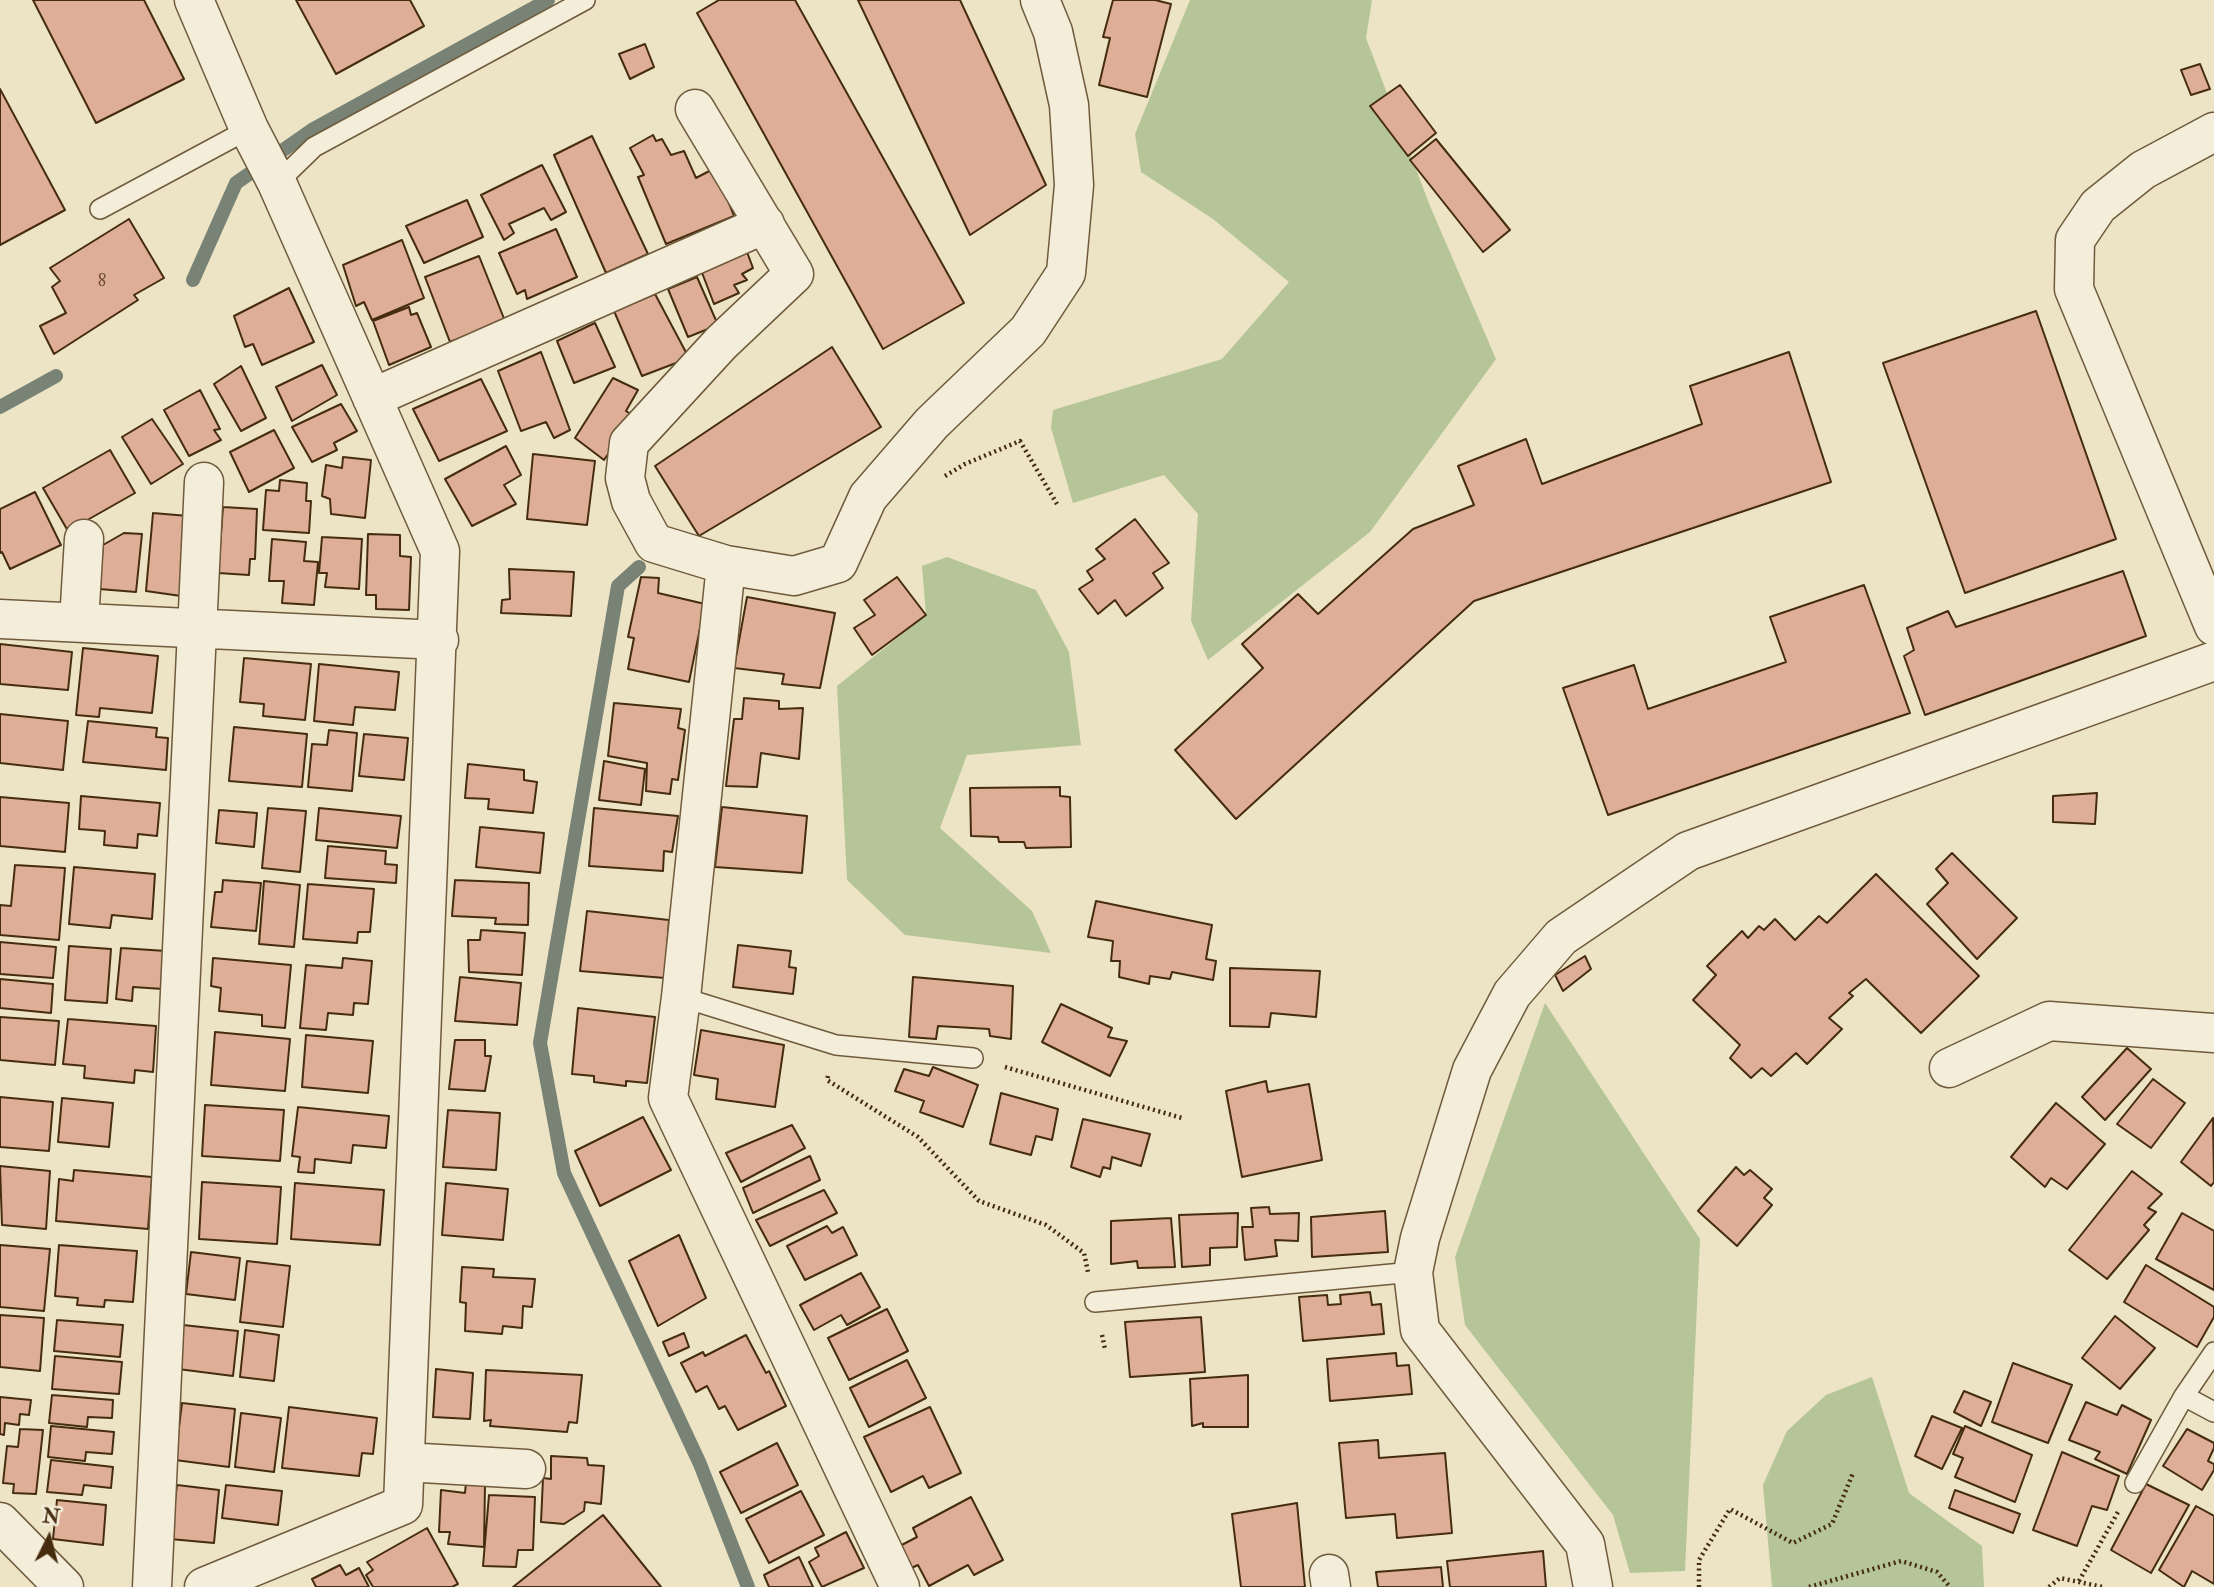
<!DOCTYPE html>
<html>
<head>
<meta charset="utf-8">
<style>
  body { margin:0 }
  #map { position:relative; width:2214px; height:1587px; overflow:hidden; background:#ede4c5; font-family:"IM FELL Double Pica",serif }
  canvas { display:block }
  .north { position:absolute; left:14px; top:1503px; width:70px; height:70px; -webkit-text-stroke:5px #f3edd9; paint-order:stroke; rotate:6deg; font-size:19px; font-weight:700; line-height:28px; text-align:center; color:#452c0f }
  .north::after { content:''; display:block; margin:auto; width:24px; height:32px; background:#452c0f; clip-path:polygon(50% 0,100% 100%,50% 72%,0 100%) }
</style>
</head>
<body>
<div id="map">
<canvas width="2214" height="1587"></canvas>
<div class="north">N</div>
</div>
<script>
const ctx = document.querySelector('canvas').getContext('2d');
ctx.lineJoin = 'round';
function fill(path, color) {
  ctx.fillStyle = color;
  ctx.fill(path, 'evenodd');
}
function poly(rows) {
  const path = new Path2D();
  for (const r of rows) {
    path.moveTo(r[0], r[1]);
    for (let i = 2; i < r.length; i += 2) path.lineTo(r[i], r[i + 1]);
  }
  return path;
}
function stroke(path, color, width, dash) {
  ctx.strokeStyle = color;
  ctx.lineWidth = width;
  ctx.lineCap = dash ? 'butt' : 'round';
  ctx.setLineDash(dash || []);
  ctx.stroke(path);
}
function drawText(font, color, halo, rows, align = 'center') {
  ctx.font = font + ' "IM FELL Double Pica",serif';
  ctx.lineWidth = 6;
  ctx.setLineDash([]);
  ctx.textBaseline = 'middle';
  ctx.strokeStyle = halo;
  ctx.fillStyle = color;
  for (const [text, x, y, turn = 0] of rows) {
    ctx.save();
    ctx.translate(x, y);
    ctx.rotate((+turn || 0) * Math.PI / 180);
    ctx.textAlign = isNaN(turn) ? turn : align;
    if (halo) ctx.strokeText(text, 0, 0);
    ctx.fillText(text, 0, 0);
    ctx.restore();
  }
}
fill(poly([
  [1190,0,1372,0,1366,38,1430,206,1496,359,1370,532,1208,660,1191,621,1198,514,1164,475,1073,503,1051,428,1053,410,1222,359,1289,282,1213,219,1141,172,1135,134],
  [947,557,1036,590,1069,652,1081,745,967,755,940,828,1032,911,1051,953,905,935,847,880,837,686,926,615,922,566],
  [1545,1003,1700,1239,1685,1571,1630,1573,1613,1515,1465,1325,1455,1257],
  [1872,1377,1909,1493,1982,1546,1984,1587,1772,1587,1763,1485,1787,1431,1826,1395]
]), '#b5c597');
stroke(poly([
  [193,280,236,183,312,130,548,0],
  [0,407,56,376],
  [639,567,618,586,540,1043,564,1173,700,1464,748,1587]
]), '#788376', 14);
const building = poly([
  [33,0,144,0,184,79,96,123,33,0],
  [296,0,410,0,424,26,336,74,296,0],
  [719,0,795,0,964,303,883,349,697,13,719,0],
  [858,0,960,0,1046,185,970,235,858,0],
  [1113,0,1155,0,1171,4,1147,97,1099,85,1110,38,1103,37,1113,0],
  [645,44,654,67,630,79,619,54,645,44],
  [2200,64,2210,89,2191,95,2181,70,2200,64],
  [1400,85,1436,133,1408,156,1370,106,1400,85],
  [0,89,65,210,0,245,0,89],
  [653,135,656,141,662,139,671,155,684,151,696,178,715,168,734,216,666,244,638,177,644,175,630,148,653,135],
  [592,136,648,254,606,273,554,155,592,136],
  [1436,139,1510,230,1483,252,1410,160,1436,139],
  [542,165,566,212,551,220,544,208,509,224,514,233,504,240,481,195,542,165],
  [467,200,483,237,424,263,406,226,467,200],
  [129,219,164,278,134,295,138,300,54,354,40,326,66,313,52,287,60,281,50,268,129,219],
  [556,229,577,277,527,299,525,290,517,294,499,253,556,229],
  [402,240,424,298,372,320,364,302,356,306,343,265,402,240],
  [747,252,753,268,742,274,747,280,734,285,739,293,714,304,701,270,747,252],
  [479,256,505,321,450,342,425,277,479,256],
  [697,277,718,325,688,337,668,289,697,277],
  [289,288,314,342,262,365,253,344,245,347,234,316,289,288],
  [655,294,689,358,642,376,614,311,655,294],
  [409,307,411,315,417,313,431,347,389,365,373,321,409,307],
  [2036,311,2116,539,1965,593,1883,363,2036,311],
  [595,323,615,367,574,383,557,341,595,323],
  [832,347,881,427,699,536,655,466,832,347],
  [541,352,570,430,554,438,546,422,521,431,498,371,541,352],
  [1789,352,1831,482,1474,601,1236,819,1175,750,1263,668,1242,644,1298,594,1318,614,1413,529,1474,505,1458,466,1526,439,1542,484,1702,424,1690,386,1789,352],
  [322,365,337,395,292,421,276,387,322,365],
  [241,366,266,418,241,431,214,384,241,366],
  [613,378,638,390,626,411,634,416,604,460,575,438,613,378],
  [481,379,507,431,439,461,413,409,481,379],
  [200,390,220,429,214,430,221,440,189,456,164,410,200,390],
  [341,404,357,431,334,443,337,450,312,462,292,427,341,404],
  [152,419,183,464,151,484,122,437,152,419],
  [274,430,294,468,249,492,230,452,274,430],
  [506,446,521,475,504,485,516,504,472,526,445,479,506,446],
  [110,450,135,493,68,531,43,488,110,450],
  [533,454,595,461,587,525,527,519,533,454],
  [343,457,371,460,365,518,331,514,330,499,322,496,326,465,342,468,343,457],
  [280,480,307,483,306,501,311,501,309,533,263,530,266,490,279,491,280,480],
  [35,492,61,545,10,569,2,552,0,553,0,509,35,492],
  [223,507,257,509,255,559,250,559,249,575,218,573,223,507],
  [153,513,188,516,181,596,146,591,153,513],
  [1135,519,1169,563,1153,573,1163,588,1126,616,1115,600,1098,614,1079,589,1093,580,1087,571,1105,559,1096,549,1135,519],
  [124,533,142,534,136,592,99,589,103,545,124,533],
  [368,534,400,535,400,556,411,557,409,610,376,609,376,595,366,595,368,534],
  [322,537,362,539,359,589,325,587,327,573,319,573,322,537],
  [272,539,306,542,304,561,318,562,314,605,282,603,284,581,269,581,272,539],
  [509,569,574,572,571,616,501,613,502,600,510,599,509,569],
  [2123,571,2146,636,1925,715,1904,656,1914,650,1907,628,1948,611,1956,627,2123,571],
  [641,577,659,578,658,593,705,604,689,682,628,669,634,638,628,637,641,577],
  [897,577,926,615,872,655,854,628,875,615,864,600,897,577],
  [1864,585,1910,713,1608,815,1563,688,1634,665,1648,709,1786,662,1770,617,1864,585],
  [747,597,835,613,820,688,782,684,784,674,734,668,747,597],
  [0,644,72,652,68,690,0,684,0,644],
  [83,648,158,656,152,713,100,708,99,717,76,715,83,648],
  [244,658,311,664,305,720,263,716,264,704,240,702,244,658],
  [319,664,399,672,395,710,355,707,353,725,314,721,319,664],
  [744,698,779,701,779,709,803,708,799,759,761,753,757,787,726,786,734,719,742,719,744,698],
  [614,703,681,709,678,728,685,730,678,780,672,779,670,794,646,791,647,763,608,756,614,703],
  [0,714,68,721,63,770,0,763,0,714],
  [88,721,157,728,156,737,168,738,166,770,83,762,88,721],
  [234,727,307,734,302,787,229,781,234,727],
  [329,730,357,733,352,791,308,787,312,744,327,745,329,730],
  [364,734,408,738,404,780,359,776,364,734],
  [604,761,645,769,641,805,599,800,604,761],
  [468,764,524,770,524,780,537,782,533,813,488,809,489,799,465,798,468,764],
  [1060,787,1060,796,1070,797,1071,847,1026,848,1024,842,999,842,998,837,971,836,970,788,1060,787],
  [2097,793,2095,824,2053,822,2053,796,2097,793],
  [81,796,160,803,157,836,138,834,137,848,104,845,105,831,79,829,81,796],
  [0,797,69,803,65,852,0,846,0,797],
  [722,807,807,816,802,873,715,867,722,807],
  [268,808,306,811,300,872,262,868,268,808],
  [319,808,401,816,397,848,316,840,319,808],
  [594,808,678,816,672,852,664,851,663,871,589,866,594,808],
  [219,810,257,813,254,847,216,843,219,810],
  [480,827,544,833,540,873,476,867,480,827],
  [328,846,386,851,385,864,397,865,396,883,325,878,328,846],
  [1952,853,2017,918,1977,959,1927,904,1948,883,1936,869,1952,853],
  [15,865,65,868,59,940,0,935,0,905,11,906,15,865],
  [74,867,155,874,152,919,112,915,110,928,69,924,74,867],
  [1876,874,1979,976,1921,1033,1866,979,1849,993,1853,996,1829,1018,1842,1029,1807,1064,1796,1053,1771,1076,1762,1068,1751,1078,1730,1058,1740,1045,1693,1000,1716,975,1707,966,1742,931,1748,938,1759,926,1764,930,1775,919,1795,940,1819,916,1827,923,1876,874],
  [223,880,261,883,256,931,211,927,215,892,222,892,223,880],
  [455,880,529,883,528,925,495,924,496,918,452,916,455,880],
  [264,881,300,885,294,947,259,944,264,881],
  [308,884,374,889,370,932,358,932,357,943,303,939,308,884],
  [1096,901,1212,925,1206,959,1216,961,1213,980,1172,972,1170,979,1150,976,1149,984,1119,977,1120,961,1111,961,1113,941,1088,937,1096,901],
  [587,911,669,920,665,978,580,971,587,911],
  [481,930,525,933,522,975,469,972,468,940,480,940,481,930],
  [0,942,56,947,53,978,0,974,0,942],
  [738,945,791,951,789,967,796,968,793,994,733,987,738,945],
  [69,946,111,949,107,1003,65,1000,69,946],
  [121,948,166,951,163,989,133,987,132,1001,116,999,121,948],
  [1585,956,1591,969,1563,991,1555,975,1585,956],
  [213,958,291,965,285,1028,262,1026,262,1015,219,1011,221,988,211,986,213,958],
  [343,958,372,961,368,1004,354,1003,353,1015,328,1013,326,1030,300,1028,306,965,342,968,343,958],
  [1230,968,1320,971,1316,1017,1271,1013,1269,1027,1230,1026,1230,968],
  [460,977,521,983,517,1025,455,1021,460,977],
  [913,977,1013,986,1011,1039,990,1036,989,1029,938,1026,936,1039,909,1037,913,977],
  [0,979,53,984,51,1013,0,1008,0,979],
  [1061,1004,1112,1028,1108,1037,1127,1041,1110,1076,1042,1042,1061,1004],
  [578,1008,655,1017,647,1083,626,1081,626,1086,594,1082,594,1076,572,1074,578,1008],
  [0,1017,59,1021,55,1065,0,1060,0,1017],
  [68,1019,156,1026,153,1072,135,1070,134,1083,84,1078,85,1066,63,1064,68,1019],
  [701,1030,784,1045,775,1107,716,1099,718,1079,694,1075,701,1030],
  [215,1032,290,1039,285,1091,211,1085,215,1032],
  [306,1035,373,1041,368,1093,302,1087,306,1035],
  [455,1040,485,1040,485,1056,491,1056,485,1091,449,1089,455,1040],
  [2127,1048,2151,1069,2105,1120,2082,1097,2127,1048],
  [933,1067,978,1085,963,1127,920,1112,924,1101,895,1091,904,1069,929,1076,933,1067],
  [2153,1079,2185,1103,2151,1148,2117,1124,2153,1079],
  [1266,1081,1268,1092,1309,1084,1322,1160,1242,1177,1226,1091,1266,1081],
  [1001,1093,1058,1109,1052,1140,1036,1136,1031,1155,990,1144,1001,1093],
  [0,1097,53,1102,49,1151,0,1147,0,1097],
  [62,1098,113,1103,109,1147,58,1142,62,1098],
  [2056,1103,2105,1144,2067,1189,2051,1178,2045,1187,2011,1157,2056,1103],
  [205,1105,284,1110,280,1161,202,1156,205,1105],
  [298,1107,389,1116,386,1148,353,1145,351,1163,315,1159,314,1173,298,1172,300,1157,292,1156,298,1107],
  [448,1110,500,1113,496,1170,443,1167,448,1110],
  [643,1117,671,1170,600,1206,575,1151,643,1117],
  [2213,1118,2214,1182,2211,1186,2181,1162,2213,1118],
  [1083,1119,1150,1134,1141,1166,1112,1157,1110,1169,1103,1167,1100,1177,1071,1167,1083,1119],
  [792,1125,805,1148,741,1182,726,1153,792,1125],
  [810,1156,820,1180,753,1213,743,1188,810,1156],
  [0,1166,50,1171,46,1229,2,1225,0,1166],
  [1736,1167,1744,1175,1750,1170,1772,1189,1764,1198,1772,1205,1737,1246,1698,1211,1736,1167],
  [74,1170,152,1177,148,1229,56,1221,59,1179,73,1181,74,1170],
  [2132,1171,2162,1194,2148,1208,2156,1212,2144,1225,2149,1230,2107,1279,2069,1250,2132,1171],
  [202,1182,281,1187,277,1244,199,1239,202,1182],
  [295,1183,384,1190,380,1245,291,1239,295,1183],
  [446,1183,508,1189,503,1240,442,1235,446,1183],
  [824,1190,837,1213,770,1246,756,1220,824,1190],
  [1269,1207,1270,1214,1299,1213,1298,1241,1275,1240,1277,1256,1245,1260,1242,1227,1253,1227,1251,1208,1269,1207],
  [1385,1211,1388,1252,1312,1257,1311,1217,1385,1211],
  [1238,1213,1237,1247,1210,1248,1210,1265,1182,1267,1179,1215,1238,1213],
  [2182,1213,2214,1231,2214,1290,2156,1259,2182,1213],
  [1171,1218,1175,1267,1138,1268,1137,1261,1111,1264,1111,1221,1171,1218],
  [827,1226,832,1233,843,1227,857,1255,805,1280,787,1246,827,1226],
  [679,1235,706,1298,658,1326,629,1261,679,1235],
  [0,1245,50,1249,44,1311,0,1307,0,1245],
  [59,1245,137,1251,133,1302,105,1300,104,1307,77,1305,78,1298,55,1296,59,1245],
  [191,1252,240,1258,235,1300,186,1294,191,1252],
  [247,1261,290,1266,283,1327,240,1322,247,1261],
  [2146,1265,2214,1307,2214,1317,2197,1347,2124,1302,2146,1265],
  [462,1267,494,1269,493,1277,535,1279,532,1307,523,1306,522,1328,503,1326,502,1334,465,1331,466,1303,460,1302,462,1267],
  [861,1273,880,1307,847,1325,841,1315,814,1330,800,1305,861,1273],
  [1370,1292,1372,1305,1381,1304,1384,1334,1303,1341,1299,1297,1327,1295,1328,1305,1341,1304,1340,1295,1370,1292],
  [887,1309,908,1351,849,1380,828,1338,887,1309],
  [0,1315,44,1318,40,1371,0,1367,0,1315],
  [2115,1316,2155,1348,2120,1389,2082,1358,2115,1316],
  [1201,1317,1205,1372,1130,1377,1125,1322,1201,1317],
  [57,1320,123,1325,120,1357,54,1351,57,1320],
  [183,1325,238,1331,233,1376,178,1369,183,1325],
  [245,1330,279,1335,274,1381,240,1377,245,1330],
  [684,1333,689,1347,669,1356,663,1342,684,1333],
  [746,1335,766,1373,769,1371,786,1406,738,1430,725,1406,719,1409,707,1386,696,1392,681,1363,703,1352,705,1356,746,1335],
  [1396,1353,1397,1366,1409,1365,1412,1394,1330,1401,1327,1359,1396,1353],
  [55,1356,122,1362,119,1394,52,1389,55,1356],
  [907,1360,926,1398,869,1427,850,1388,907,1360],
  [2013,1363,2072,1385,2048,1443,1992,1422,2013,1363],
  [436,1369,473,1373,470,1419,433,1417,436,1369],
  [486,1370,582,1375,577,1423,569,1422,567,1432,490,1426,491,1420,484,1421,486,1370],
  [1248,1375,1248,1427,1203,1427,1203,1423,1192,1426,1190,1379,1248,1375],
  [1964,1391,1991,1402,1981,1426,1954,1412,1964,1391],
  [52,1395,113,1400,112,1418,88,1417,87,1427,49,1423,52,1395],
  [0,1397,31,1400,29,1415,20,1414,19,1425,5,1423,4,1435,0,1434,0,1397],
  [2086,1402,2117,1415,2122,1405,2151,1420,2127,1474,2095,1459,2100,1452,2069,1440,2086,1402],
  [182,1403,235,1409,229,1467,175,1460,182,1403],
  [289,1407,377,1418,373,1454,362,1453,359,1476,282,1468,289,1407],
  [930,1407,961,1473,929,1488,923,1476,891,1492,864,1437,930,1407],
  [241,1413,281,1418,274,1472,235,1467,241,1413],
  [1932,1416,1962,1428,1942,1469,1915,1456,1932,1416],
  [51,1426,114,1432,112,1454,86,1452,85,1461,48,1457,51,1426],
  [1965,1426,2032,1455,2015,1502,1955,1477,1963,1458,1953,1454,1965,1426],
  [20,1429,43,1430,36,1494,13,1493,14,1484,3,1483,7,1446,18,1447,20,1429],
  [2187,1429,2214,1443,2214,1448,2208,1461,2214,1464,2214,1470,2202,1490,2163,1466,2187,1429],
  [1378,1440,1379,1458,1445,1453,1452,1533,1397,1538,1395,1514,1346,1518,1339,1443,1378,1440],
  [777,1443,798,1485,741,1513,720,1472,777,1443],
  [2062,1452,2119,1476,2107,1510,2092,1506,2077,1546,2033,1530,2062,1452],
  [551,1456,587,1458,588,1465,604,1466,601,1504,585,1502,584,1511,564,1524,541,1522,543,1478,551,1479,551,1456],
  [51,1460,113,1467,111,1488,84,1485,82,1495,47,1492,51,1460],
  [466,1482,485,1484,484,1547,448,1544,450,1532,439,1532,441,1490,465,1493,466,1482],
  [2146,1484,2189,1505,2151,1573,2111,1550,2146,1484],
  [177,1485,219,1490,214,1543,170,1539,177,1485],
  [226,1485,282,1491,278,1525,222,1518,226,1485],
  [1955,1490,2020,1514,2013,1533,1949,1508,1955,1490],
  [801,1491,824,1535,769,1563,746,1519,801,1491],
  [489,1495,535,1497,533,1550,518,1550,516,1567,483,1566,489,1495],
  [971,1497,1003,1560,974,1575,968,1565,929,1586,918,1565,907,1570,896,1548,917,1537,913,1528,971,1497],
  [57,1500,106,1505,103,1545,53,1539,57,1500],
  [1297,1503,1305,1587,1241,1587,1232,1514,1297,1503],
  [2196,1506,2214,1516,2214,1584,2192,1571,2184,1587,2159,1570,2196,1506],
  [603,1515,661,1587,513,1587,603,1515],
  [427,1528,458,1584,452,1587,373,1587,366,1575,373,1570,367,1562,427,1528],
  [846,1532,864,1568,822,1587,809,1562,819,1556,815,1548,846,1532],
  [1543,1551,1546,1587,1450,1587,1447,1561,1543,1551],
  [799,1557,813,1587,769,1587,764,1575,799,1557],
  [340,1565,346,1575,359,1568,369,1587,316,1587,312,1579,340,1565],
  [1441,1567,1443,1587,1378,1587,1376,1572,1441,1567]
]);
fill(building, '#deaf96');
stroke(building, '#452c0f', 2);
const service = poly([
  [277,183,314,147,585,0],
  [100,209,249,129],
  [681,997,836,1045,973,1058],
  [1095,1302,1413,1272],
  [2184,1396,2214,1412],
  [2135,1483,2184,1396,2214,1352]
]);
const minor = poly([
  [194,0,249,129,277,183,440,551,403,1505,204,1587],
  [695,109,794,274,721,343,629,443,625,478,631,501,654,543,726,565,794,576,838,563,868,497,932,423,1028,331,1066,273,1074,185,1069,105,1053,32,1040,0],
  [2214,132,2143,170,2098,206,2075,240,2074,289,2214,626],
  [372,398,765,224],
  [726,565,681,997,668,1098,900,1587],
  [0,619,439,640],
  [79,622,84,539],
  [1949,1068,2049,1021,2214,1033],
  [405,1462,526,1469],
  [1329,1574,1331,1587],
  [152,1587,204,482],
  [1593,1587,1585,1544,1420,1330,1413,1272,1420,1238,1472,1070,1512,994,1561,937,1688,851,2214,661]
]);
const tertiary = poly([
  [0,1522,64,1587]
]);
stroke(service, '#6f5a3c', 22);
stroke(minor, '#6f5a3c', 41);
stroke(tertiary, '#6f5a3c', 41);
stroke(poly([
  [945,476,965,464,1020,441,1057,504],
  [1005,1067,1182,1118],
  [828,1076,827,1080,918,1137,979,1201,1046,1225,1084,1253,1088,1272],
  [1102,1335,1105,1349],
  [2079,1581,2118,1512],
  [1699,1587,1699,1560,1730,1509,1793,1543,1832,1524,1853,1473],
  [1809,1587,1901,1561,1937,1572,1950,1587],
  [2049,1587,2060,1578,2103,1587]
]), '#452c0f', 4.5, [2, 3.5]);
stroke(service, '#f3edd9', 19);
stroke(minor, '#f3edd9', 38);
stroke(tertiary, '#f3edd9', 38);
drawText('18px', '#6b4d31', null, [
  ["8",102,282]
]);
</script>
</body>
</html>
